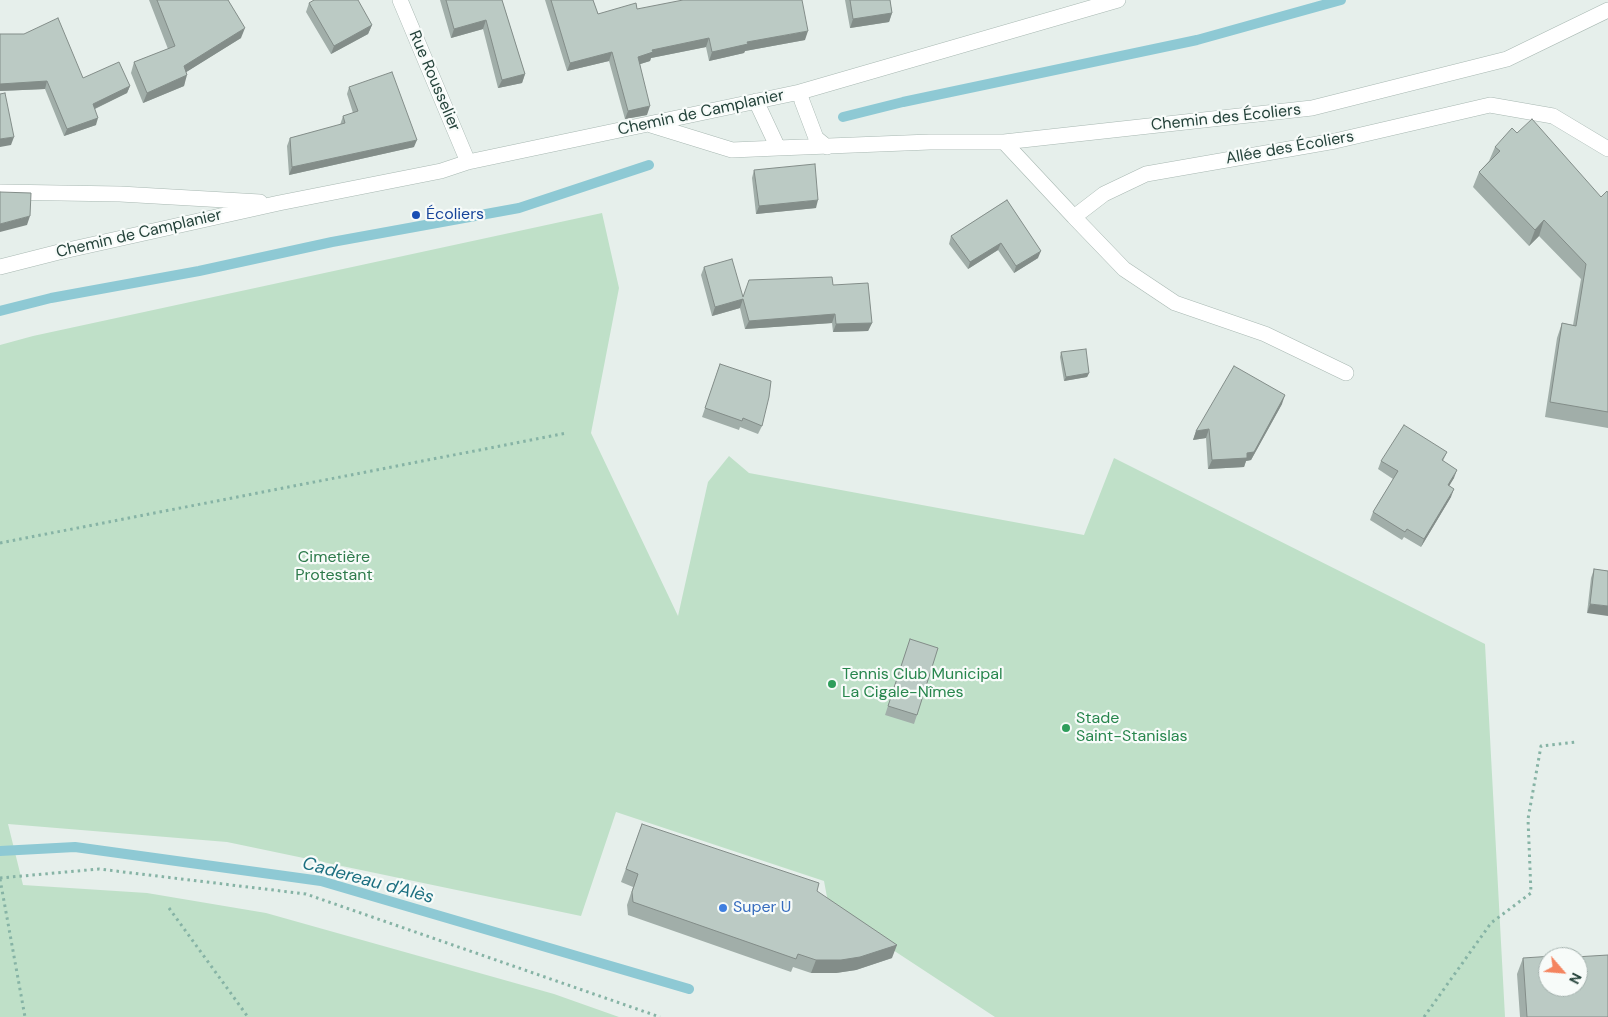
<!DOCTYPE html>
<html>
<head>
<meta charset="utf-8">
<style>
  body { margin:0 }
  #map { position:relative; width:1608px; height:1017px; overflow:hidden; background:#e6efeb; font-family:"DM Sans",sans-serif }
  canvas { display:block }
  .north { position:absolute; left:1538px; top:947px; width:50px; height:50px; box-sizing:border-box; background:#f7fbf9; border:1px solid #a3b1ad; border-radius:50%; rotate:117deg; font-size:14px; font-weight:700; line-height:20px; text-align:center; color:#24423a }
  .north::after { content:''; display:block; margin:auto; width:18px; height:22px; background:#f4845f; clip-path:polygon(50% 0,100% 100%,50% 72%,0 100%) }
</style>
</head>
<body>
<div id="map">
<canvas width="1608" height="1017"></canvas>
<div class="north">N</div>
</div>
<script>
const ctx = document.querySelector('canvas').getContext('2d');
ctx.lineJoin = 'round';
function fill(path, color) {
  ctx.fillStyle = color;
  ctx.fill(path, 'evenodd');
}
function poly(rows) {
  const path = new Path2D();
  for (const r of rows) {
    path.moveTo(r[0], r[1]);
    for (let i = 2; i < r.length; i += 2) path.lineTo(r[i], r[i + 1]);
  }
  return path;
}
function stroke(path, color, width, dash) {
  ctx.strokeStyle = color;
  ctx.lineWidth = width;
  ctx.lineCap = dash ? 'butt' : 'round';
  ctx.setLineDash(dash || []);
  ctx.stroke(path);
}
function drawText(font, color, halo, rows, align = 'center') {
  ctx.font = font + ' "DM Sans",sans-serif';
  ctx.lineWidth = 4.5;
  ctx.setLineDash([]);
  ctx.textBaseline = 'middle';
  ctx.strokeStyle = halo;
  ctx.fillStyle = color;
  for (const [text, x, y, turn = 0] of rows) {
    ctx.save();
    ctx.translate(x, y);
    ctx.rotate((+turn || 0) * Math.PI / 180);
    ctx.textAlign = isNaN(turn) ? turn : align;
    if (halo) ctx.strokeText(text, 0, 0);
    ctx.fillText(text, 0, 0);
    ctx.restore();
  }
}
fill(poly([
  [602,213,619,288,591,433,678,616,708,482,729,456,749,473,1084,535,1114,458,1485,644,1505,1017,995,1017,829,908,824,881,616,812,581,916,227,842,8,824,23,885,147,893,266,913,554,994,619,1017,0,1017,0,345,33,336]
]), '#bfe0c8');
stroke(poly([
  [843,117,903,102,1197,40,1341,0],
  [0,311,51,298,199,271,332,242,519,208,649,165],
  [0,851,75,847,321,881,689,989]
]), '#8ec9d4', 10);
const minor = poly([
  [400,0,468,162],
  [800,92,802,101,816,138,827,147],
  [756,101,778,148,930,142,1004,142,1312,108,1507,59,1608,10],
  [651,125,732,150,778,148],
  [1004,142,1074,217,1104,194,1146,174,1335,141,1490,105,1553,116,1608,149],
  [0,192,120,194,260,202],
  [1074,217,1124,269,1175,303,1265,334,1346,373],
  [0,267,59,252,279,203,441,171,468,162,800,92,1118,0]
]);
stroke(minor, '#a8b8b2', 16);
stroke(poly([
  [0,543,567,433],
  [0,878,99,869,306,894,660,1017],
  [0,879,25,1017],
  [169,908,248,1017],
  [1424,1017,1491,923,1531,893,1528,819,1541,746,1577,742]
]), '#86b3a5', 3, [2.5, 4]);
stroke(minor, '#fff', 15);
fill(poly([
  [149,0,228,0,241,38,186,72,184,86,143,103,131,73,134,62,168,49],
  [440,0,502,0,525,74,522,83,498,88,483,29,451,38],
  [545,0,593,0,598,14,637,9,805,40,745,51,744,53,709,61,706,47,651,58,650,61,640,64,647,115,625,119,609,61,567,71],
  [845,0,890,0,892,13,889,22,850,28],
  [309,3,372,25,368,34,331,54,306,12],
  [0,34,83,78,130,86,127,93,95,109,96,125,64,136,45,89,0,91],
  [349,87,414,147,289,175,287,146,290,138,340,125,343,116,353,113,347,94],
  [1517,133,1601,197,1608,193,1608,428,1545,417,1557,338,1562,323,1573,325,1581,279,1539,236,1529,246,1473,187,1479,172,1489,161,1495,147],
  [754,170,816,208,756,214,752,178],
  [1007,200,1038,258,1014,273,998,250,968,269,949,244,951,236],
  [704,267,743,297,833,285,872,323,868,331,833,332,832,323,745,329,740,308,712,316,701,275],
  [1061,352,1089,373,1087,377,1064,381,1060,357],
  [720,364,762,426,758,434,740,427,739,430,702,417],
  [1282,404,1251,460,1246,461,1244,467,1208,469,1206,438,1193,440,1196,431],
  [1447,452,1443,461,1454,478,1449,485,1451,497,1421,547,1404,537,1402,540,1370,520,1373,512,1393,479,1378,469,1381,461],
  [1594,569,1608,571,1587,613,1591,578],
  [907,648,917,715,914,724,885,715],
  [642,824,817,891,892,958,856,970,836,973,811,973,793,967,791,972,628,915,627,905,633,887,621,882],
  [1523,958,1548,987,1608,1017,1520,1017,1517,974]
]), '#a1aea9');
fill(poly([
  [892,13,889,22,850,28,853,19],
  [486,20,483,29,451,38,454,29],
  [372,25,368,34,331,54,334,46],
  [245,28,241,38,180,76,184,66],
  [808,31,805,40,745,51,744,53,709,61,712,52,747,42],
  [709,38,706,47,651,58,650,61,634,66,638,57,652,50],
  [612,52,609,61,567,71,570,63],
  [525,74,522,83,498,88,502,80],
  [187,75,184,86,143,103,147,93],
  [47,81,45,89,0,91,0,84],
  [130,86,127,93,90,111,93,104],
  [650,106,647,115,625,119,628,111],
  [98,118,96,125,64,136,67,129],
  [14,137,11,145,0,147,0,139],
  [417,140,414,147,289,175,292,167],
  [818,200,816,208,756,214,759,206],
  [30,216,27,225,0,232,0,224],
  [1544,220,1539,236,1529,246,1535,230],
  [1001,243,998,250,968,269,970,262],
  [1041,251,1038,258,1014,273,1016,266],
  [743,299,740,308,712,316,715,307],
  [835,314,832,323,745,329,749,321],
  [872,323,868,331,833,332,836,324],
  [1089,373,1087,377,1064,381,1066,377],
  [1285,395,1282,404,1251,460,1246,461,1244,467,1208,469,1212,460],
  [1209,429,1206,438,1193,440,1196,431],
  [1457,470,1454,478,1445,493,1448,485],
  [1454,489,1451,497,1421,547,1424,539],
  [1590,604,1608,606,1608,616,1587,613],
  [897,945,892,958,856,970,836,973,811,973,816,960]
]), '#838d89');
const building = poly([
  [157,0,228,0,245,28,184,66,187,75,147,93,134,62,175,46,157,0],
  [314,0,358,0,372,25,334,46,309,3,314,0],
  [446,0,502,0,525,74,502,80,486,20,454,29,446,0],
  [551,0,593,0,598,14,636,3,637,9,683,0,802,0,808,31,747,42,748,44,712,52,709,38,652,50,653,52,638,57,650,106,628,111,612,52,570,63,551,0],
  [850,0,890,0,892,13,853,19,850,0],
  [58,18,83,78,119,62,130,86,93,104,98,118,67,129,47,81,0,84,0,34,24,34,58,18],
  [392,72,417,140,292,167,290,138,345,123,343,116,358,111,349,87,392,72],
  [5,93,14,137,0,139,0,94,5,93],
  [1532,119,1601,197,1607,191,1608,193,1608,412,1550,402,1562,323,1576,326,1586,264,1544,220,1535,230,1479,172,1500,151,1495,147,1512,128,1517,133,1532,119],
  [815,164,818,200,759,206,754,170,815,164],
  [0,192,31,193,30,216,0,224,0,192],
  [1007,200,1041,251,1016,266,1001,243,970,262,951,236,1007,200],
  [732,259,743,297,749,280,832,277,833,285,868,283,872,323,836,324,835,314,749,321,743,299,715,307,704,267,732,259],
  [1086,349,1089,373,1066,377,1061,352,1086,349],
  [720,364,771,381,769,397,762,426,743,418,742,421,705,408,720,364],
  [1234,366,1285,395,1254,452,1247,453,1247,458,1212,460,1209,429,1196,431,1234,366],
  [1404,425,1447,452,1442,460,1457,470,1448,485,1454,489,1424,539,1407,529,1405,532,1373,512,1398,471,1381,461,1404,425],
  [1594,569,1608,571,1608,606,1590,604,1594,569],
  [910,639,938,648,917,715,888,706,910,639],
  [642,824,819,883,817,891,897,945,860,957,841,960,816,960,798,954,796,959,633,902,632,892,638,874,626,869,642,824],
  [1569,955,1569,957,1548,957,1548,987,1578,987,1578,957,1575,957,1608,955,1608,1017,1527,1017,1523,958,1569,955]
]);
fill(building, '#bbcac4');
stroke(building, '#838d89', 1);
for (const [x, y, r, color] of [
  [416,215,5,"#1a4fb4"],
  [832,684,5,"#2e9e5b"],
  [1066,728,5,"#2e9e5b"],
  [723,908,5,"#3f7fe0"]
]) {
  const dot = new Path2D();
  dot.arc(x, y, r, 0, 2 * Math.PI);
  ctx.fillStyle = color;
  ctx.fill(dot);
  stroke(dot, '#f7fbf9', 2);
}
drawText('16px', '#24423a', '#f7fbf9', [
  ["Rue Rousselier",434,81,67],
  ["Chemin de Camplanier",701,113,-12],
  ["Chemin des Écoliers",1226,118,-6],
  ["Allée des Écoliers",1290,148,-10],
  ["Chemin de Camplanier",139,234,-13]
]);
drawText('16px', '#164399', '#f7fbf9', [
  ["Écoliers",426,215]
], 'left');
drawText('16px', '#2d7a4b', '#f7fbf9', [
  ["Cimetière",334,558],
  ["Protestant",334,576]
]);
drawText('16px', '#27864d', '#f7fbf9', [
  ["Tennis Club Municipal",842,675],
  ["La Cigale-Nîmes",842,693],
  ["Stade",1076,719],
  ["Saint-Stanislas",1076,737]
], 'left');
drawText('16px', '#366cbe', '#f7fbf9', [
  ["Super U",733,908]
], 'left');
drawText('italic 18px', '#1c6f80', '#f7fbf9', [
  ["Cadereau d'Alès",368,881,15]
]);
</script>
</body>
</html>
